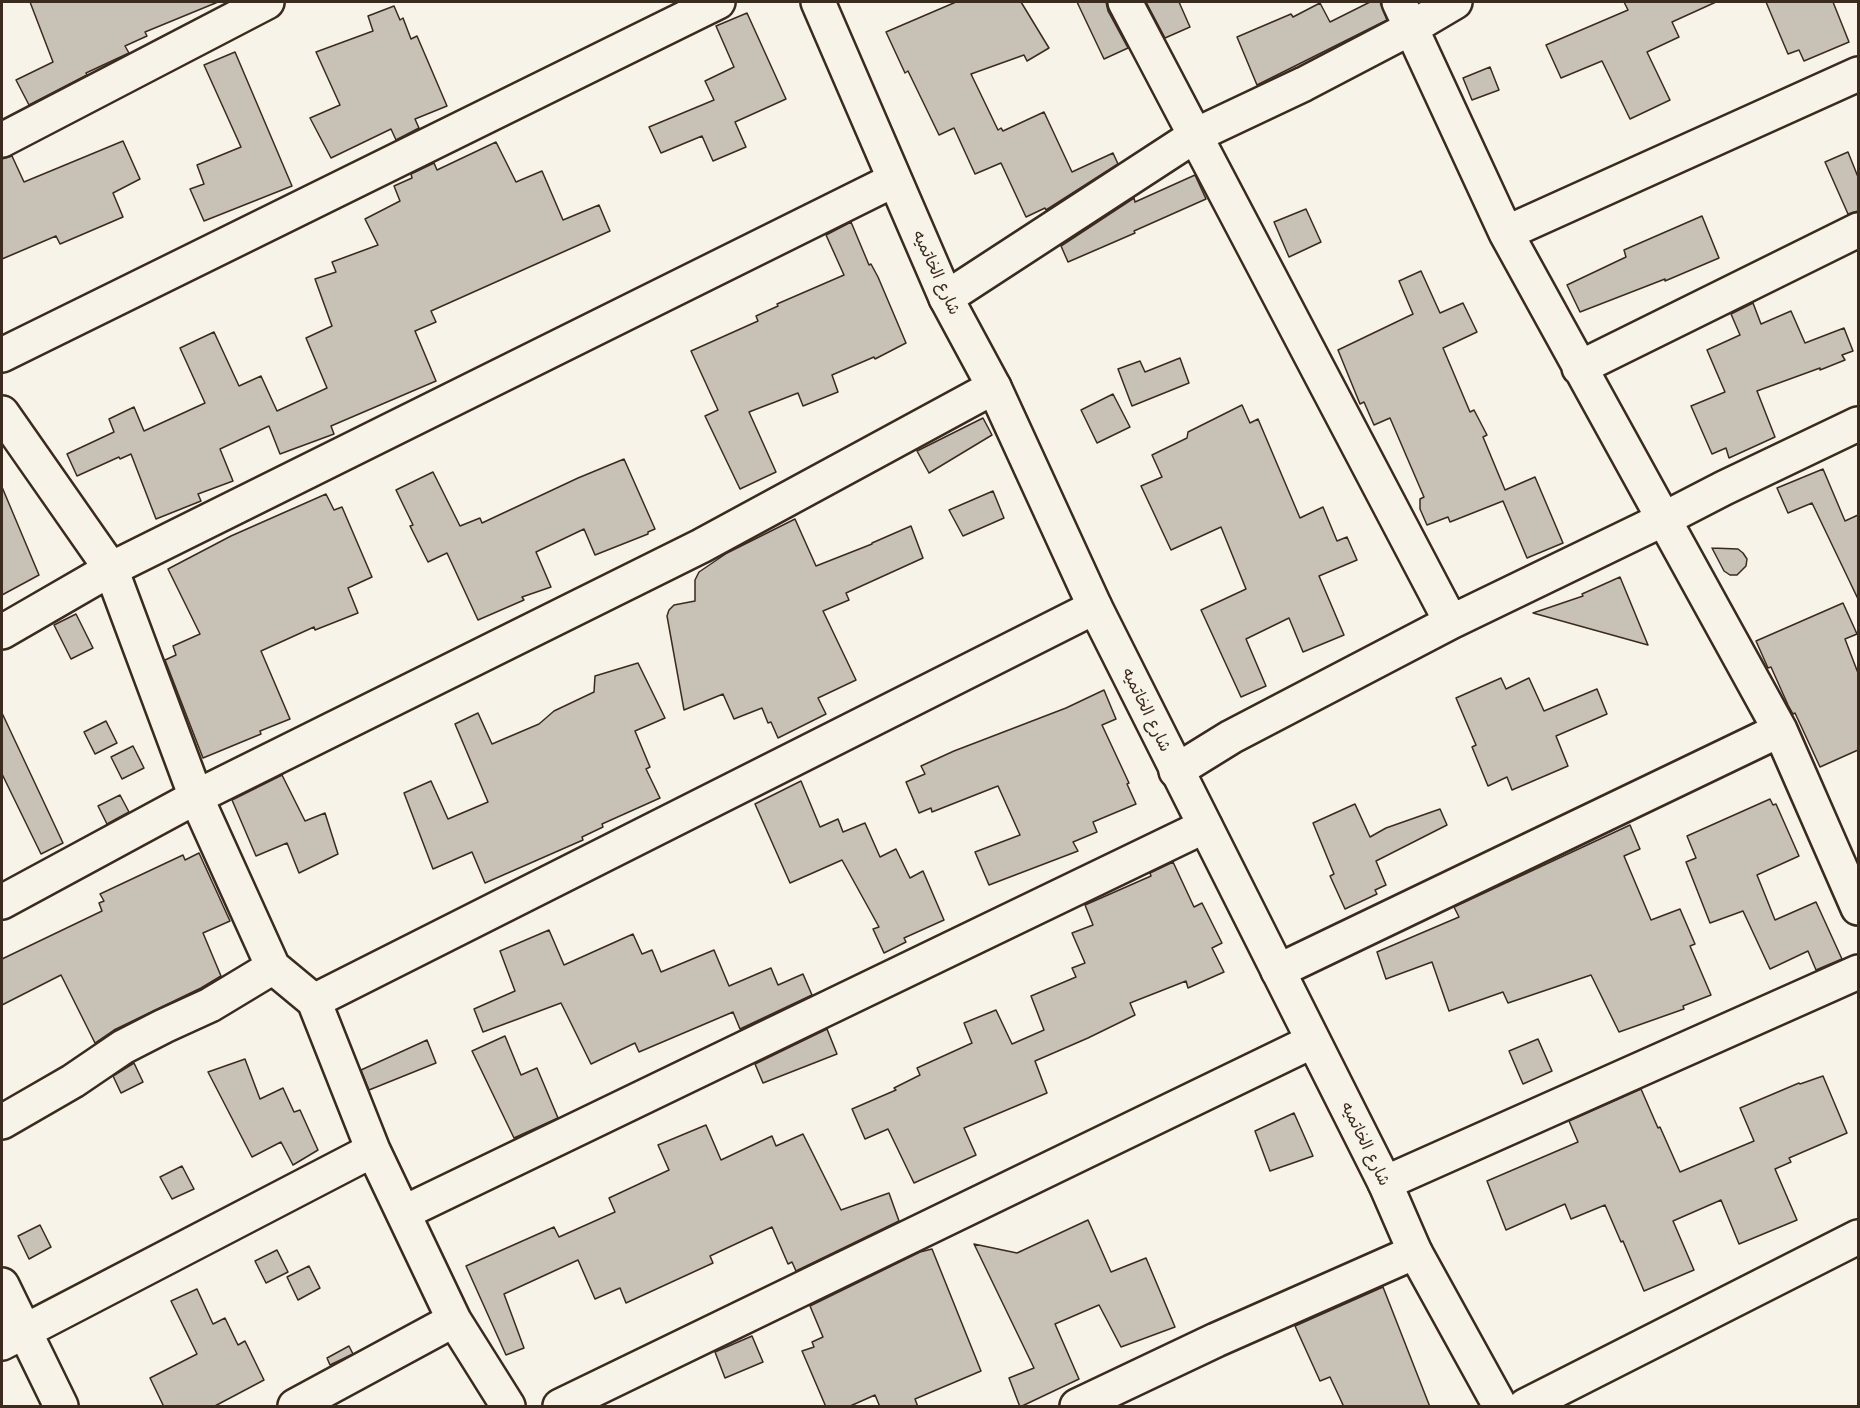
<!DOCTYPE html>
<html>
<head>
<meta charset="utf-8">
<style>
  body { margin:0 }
  #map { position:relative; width:1860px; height:1408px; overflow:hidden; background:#f7f3e8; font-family:"Comic Neue",sans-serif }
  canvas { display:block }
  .frame { position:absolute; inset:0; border:3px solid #3b2a1e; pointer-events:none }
</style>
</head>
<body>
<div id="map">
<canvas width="1860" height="1408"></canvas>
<div class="frame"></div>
</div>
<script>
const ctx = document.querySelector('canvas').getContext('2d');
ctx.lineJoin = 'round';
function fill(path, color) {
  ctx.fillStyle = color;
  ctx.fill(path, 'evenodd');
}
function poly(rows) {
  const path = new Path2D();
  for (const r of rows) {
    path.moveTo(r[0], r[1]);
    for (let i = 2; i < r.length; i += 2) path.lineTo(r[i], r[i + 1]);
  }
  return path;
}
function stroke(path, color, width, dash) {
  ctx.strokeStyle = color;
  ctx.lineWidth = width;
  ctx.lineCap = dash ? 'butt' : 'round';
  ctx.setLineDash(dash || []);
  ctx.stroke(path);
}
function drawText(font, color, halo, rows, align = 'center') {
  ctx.font = font + ' "Comic Neue","Playpen Sans Arabic",sans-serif';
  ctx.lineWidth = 4.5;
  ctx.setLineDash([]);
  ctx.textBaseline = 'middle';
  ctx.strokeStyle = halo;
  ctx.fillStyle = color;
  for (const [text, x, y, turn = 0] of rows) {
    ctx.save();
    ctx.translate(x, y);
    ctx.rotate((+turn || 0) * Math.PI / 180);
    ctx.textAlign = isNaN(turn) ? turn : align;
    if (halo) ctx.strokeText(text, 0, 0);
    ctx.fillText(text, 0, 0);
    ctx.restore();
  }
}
const building = poly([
  [30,2,218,2,145,32,147,36,125,46,129,53,86,73,87,75,29,105,16,80,53,62,30,2],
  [956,2,1021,2,1049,48,1027,61,1024,55,971,74,998,130,1001,128,1003,131,1044,112,1072,172,1113,153,1118,164,1046,210,1045,208,1026,217,1001,163,975,174,954,128,939,135,908,71,905,73,886,32,956,2],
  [1077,2,1106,2,1108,11,1128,48,1104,59,1077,2],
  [1146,2,1179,2,1190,27,1165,38,1146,2],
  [1370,2,1380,2,1387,20,1257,85,1237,37,1291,14,1293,17,1320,3,1330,22,1370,2],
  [1624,2,1716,2,1672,22,1679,37,1647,52,1670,100,1630,119,1602,61,1561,78,1546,45,1628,10,1624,2],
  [1766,2,1833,2,1849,42,1804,61,1799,50,1788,54,1766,2],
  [394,6,400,20,403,18,411,39,417,36,447,106,415,119,419,128,396,140,391,129,331,158,310,118,340,105,316,52,373,31,368,16,394,6],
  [747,13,786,99,735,122,746,147,713,161,702,136,661,153,649,127,714,100,705,81,734,67,716,26,747,13],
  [235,52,292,186,204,221,190,189,204,184,197,165,241,147,204,65,235,52],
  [1490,67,1499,90,1472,100,1463,78,1490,67],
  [123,141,140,179,113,193,123,217,60,244,56,236,2,259,2,159,12,156,24,182,123,141],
  [496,142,516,182,542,171,563,220,599,205,610,231,431,311,436,322,415,331,436,381,331,426,334,434,280,454,269,426,220,449,233,481,198,494,201,501,156,519,131,454,120,459,119,457,77,476,67,454,114,432,109,419,134,407,144,431,205,403,180,348,214,332,239,386,261,376,277,411,327,388,306,338,332,326,315,279,336,272,332,262,378,245,365,219,400,201,394,186,412,178,411,174,434,163,437,170,496,142],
  [1848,152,1858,177,1858,211,1848,214,1825,162,1848,152],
  [1195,175,1206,199,1134,231,1135,233,1068,262,1061,246,1134,198,1135,202,1195,175],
  [1306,209,1321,242,1289,257,1274,222,1306,209],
  [1702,216,1719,258,1665,281,1665,279,1580,312,1567,285,1626,257,1624,250,1702,216],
  [851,222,869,265,871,264,878,277,906,343,875,359,874,357,832,375,838,392,803,406,798,393,749,412,776,472,740,489,705,416,718,410,691,351,758,321,756,316,778,306,777,304,844,275,826,235,851,222],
  [1421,271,1440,313,1463,303,1477,332,1443,348,1470,412,1474,410,1487,435,1483,437,1505,490,1535,477,1563,543,1527,558,1503,501,1450,522,1448,517,1427,525,1420,509,1420,499,1424,497,1390,418,1374,425,1364,402,1360,404,1338,350,1413,314,1399,281,1421,271],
  [1753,303,1761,324,1791,311,1805,343,1844,328,1853,351,1842,355,1845,360,1820,370,1820,368,1757,391,1775,437,1729,458,1726,448,1712,454,1691,406,1725,392,1707,350,1740,335,1731,314,1753,303],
  [1180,358,1189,383,1132,406,1118,369,1140,361,1145,372,1180,358],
  [1113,394,1130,427,1097,443,1081,410,1113,394],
  [1242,405,1250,423,1258,419,1300,518,1323,507,1337,541,1347,537,1357,560,1319,576,1344,635,1303,652,1289,618,1246,639,1266,686,1241,697,1201,610,1246,589,1221,527,1171,550,1141,486,1162,477,1152,455,1187,438,1188,432,1242,405],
  [983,418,992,435,929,473,917,451,983,418],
  [624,459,655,529,648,532,648,534,595,555,584,529,536,552,551,587,522,597,524,600,478,620,447,553,428,562,410,526,413,525,396,490,433,472,460,526,480,518,482,523,578,478,624,459],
  [1823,469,1845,521,1858,515,1858,599,1812,503,1788,513,1777,488,1823,469],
  [2,487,39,575,2,595,2,487],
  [993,491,1004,518,963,536,949,510,993,491],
  [326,494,334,510,342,507,372,577,348,588,358,613,315,630,314,627,261,651,290,719,260,731,261,734,203,758,165,660,176,655,173,646,200,634,168,569,231,536,326,494],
  [795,519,816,566,872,544,872,543,911,526,923,558,846,593,849,600,823,611,856,680,818,698,826,714,778,738,771,722,768,723,762,708,734,719,723,694,684,710,667,616,669,610,674,605,695,601,695,580,699,572,727,553,795,519],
  [1712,548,1738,549,1743,553,1747,559,1746,566,1737,575,1730,575,1724,571,1712,548],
  [1620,577,1648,645,1533,613,1583,596,1582,594,1620,577],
  [1843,603,1857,634,1845,639,1858,673,1858,750,1820,767,1795,713,1793,714,1788,705,1771,667,1768,668,1756,641,1843,603],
  [76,614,93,648,71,659,54,625,76,614],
  [638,663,665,718,635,731,650,767,646,769,660,798,602,824,603,827,582,837,583,840,485,883,472,852,433,869,404,793,431,781,448,819,488,802,455,724,478,713,492,744,539,724,554,711,594,692,595,676,638,663],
  [1501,678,1506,689,1529,678,1544,711,1597,689,1607,714,1556,736,1568,766,1512,790,1507,777,1488,786,1472,747,1476,745,1456,698,1501,678],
  [1104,690,1116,719,1102,725,1129,783,1127,784,1136,804,1093,822,1097,832,1073,842,1078,851,989,885,975,852,1020,835,998,786,932,812,931,808,919,813,906,782,925,774,921,766,954,751,1066,708,1104,690],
  [2,713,63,843,41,854,2,774,2,713],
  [106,721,117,743,95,754,84,732,106,721],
  [133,746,144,768,122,779,111,757,133,746],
  [282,775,305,821,325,813,338,854,299,873,287,843,256,856,232,800,282,775],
  [801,781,820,827,838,819,843,832,865,823,880,857,896,849,910,878,923,871,944,920,904,938,906,942,884,953,873,929,879,927,842,860,790,883,755,804,801,781],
  [120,795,129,812,107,824,98,806,120,795],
  [1770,799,1773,805,1776,804,1799,856,1757,875,1775,920,1816,902,1842,959,1816,970,1808,951,1770,969,1743,911,1710,923,1686,862,1696,858,1687,836,1770,799],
  [1355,804,1370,837,1386,828,1440,809,1447,825,1376,861,1386,885,1375,890,1377,894,1345,909,1330,876,1334,874,1313,823,1355,804],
  [1630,825,1640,849,1624,856,1651,920,1680,909,1695,944,1690,946,1711,995,1683,1006,1684,1009,1619,1032,1591,975,1508,1003,1503,992,1449,1011,1432,962,1386,979,1377,952,1459,917,1454,907,1630,825],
  [199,853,230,921,203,933,221,976,201,988,114,1030,95,1043,61,975,2,1005,2,959,102,911,99,903,104,901,100,894,183,855,185,860,199,853],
  [1173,862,1194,907,1202,903,1222,943,1212,948,1224,972,1188,988,1186,981,1130,1003,1135,1015,1088,1038,1035,1061,1047,1093,964,1128,976,1155,914,1183,888,1129,865,1139,852,1109,896,1090,894,1088,920,1075,917,1068,972,1043,964,1023,996,1010,1012,1044,1044,1030,1031,996,1076,977,1072,968,1085,963,1072,933,1093,925,1085,905,1151,876,1150,873,1173,862],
  [549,930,564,965,633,934,642,954,652,950,661,972,714,950,729,986,771,968,778,985,803,974,812,995,740,1029,733,1012,639,1052,635,1043,591,1064,561,1003,483,1032,474,1009,515,991,500,951,549,930],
  [827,1029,837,1054,763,1083,755,1064,827,1029],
  [505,1036,521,1075,537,1068,558,1118,514,1138,472,1051,505,1036],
  [1538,1039,1552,1071,1523,1084,1509,1051,1538,1039],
  [427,1040,436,1063,369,1090,361,1070,427,1040],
  [245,1059,260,1099,283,1088,294,1112,300,1110,318,1150,293,1165,281,1142,252,1157,208,1072,245,1059],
  [134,1063,143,1082,121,1093,113,1076,134,1063],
  [1823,1076,1847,1133,1789,1158,1791,1162,1775,1169,1797,1220,1739,1244,1721,1200,1673,1221,1694,1270,1644,1291,1623,1241,1621,1242,1605,1205,1571,1219,1565,1204,1506,1230,1487,1181,1578,1142,1569,1121,1641,1089,1658,1128,1660,1127,1680,1172,1754,1141,1740,1108,1799,1083,1800,1084,1823,1076],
  [1294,1113,1313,1156,1270,1171,1255,1131,1294,1113],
  [706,1125,721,1160,772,1136,776,1146,803,1134,841,1210,889,1193,899,1221,796,1271,792,1262,788,1264,772,1227,710,1256,713,1263,626,1303,620,1288,595,1299,578,1260,504,1294,524,1348,506,1355,466,1266,554,1227,559,1237,615,1212,609,1198,669,1170,658,1145,706,1125],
  [182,1166,194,1189,172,1199,160,1177,182,1166],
  [1088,1220,1111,1272,1146,1258,1175,1327,1121,1347,1099,1305,1055,1324,1079,1379,1020,1407,1009,1378,1034,1368,974,1244,1017,1253,1088,1220],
  [40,1225,51,1247,29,1259,18,1236,40,1225],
  [932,1249,981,1371,915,1399,918,1407,880,1407,875,1395,848,1407,826,1407,802,1351,814,1347,812,1342,823,1337,810,1306,920,1252,932,1249],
  [277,1250,288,1272,266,1283,255,1261,277,1250],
  [309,1266,320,1288,298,1300,287,1277,309,1266],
  [1383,1287,1430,1407,1344,1407,1330,1377,1320,1381,1295,1326,1383,1287],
  [197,1289,213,1324,225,1318,238,1345,245,1341,264,1380,213,1407,164,1407,150,1378,197,1354,171,1301,197,1289],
  [752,1336,763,1362,725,1378,715,1352,752,1336],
  [349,1346,353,1354,330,1365,327,1358,349,1346]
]);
fill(building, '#c8c1b6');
stroke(building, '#3b2a1e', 1.5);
const street = poly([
  [1125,2,1451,622],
  [1399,2,1506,233,1780,730,1858,908],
  [2,140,267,2],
  [1506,233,1858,74],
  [946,298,1196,135,1304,84,1411,28,1455,2],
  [2,355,718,2],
  [1579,368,1858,230],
  [2,413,111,569,196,797,273,967,314,1001,373,1150,454,1320,508,1406],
  [2,632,111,569,894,180],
  [1176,771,1231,737,1451,622,1664,519,1724,488,1858,424],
  [2,902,196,797,701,546,994,387],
  [1278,971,1780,730],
  [314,1001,1095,607],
  [2,1122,73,1081,123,1047,164,1026,210,1005,273,967],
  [1385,1183,1858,972],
  [403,1213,1205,826],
  [2,1285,61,1406],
  [2,1343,373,1150],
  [295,1406,454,1320],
  [560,1406,1313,1041],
  [1077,1406,1216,1340,1415,1252],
  [1525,1406,1858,1237]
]);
const secondary = poly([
  [818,2,946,298,994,387,1095,607,1385,1183,1415,1252,1500,1406]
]);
stroke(street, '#3b2a1e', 38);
stroke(secondary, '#3b2a1e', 38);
stroke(street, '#f7f3e8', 33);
stroke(secondary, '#f7f3e8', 33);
drawText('16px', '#3b2a1e', '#f7f3e8', [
  ["شارع الخاتميه",936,273,65],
  ["شارع الخاتميه",1146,710,64],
  ["شارع الخاتميه",1365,1144,64]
]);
</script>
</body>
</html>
